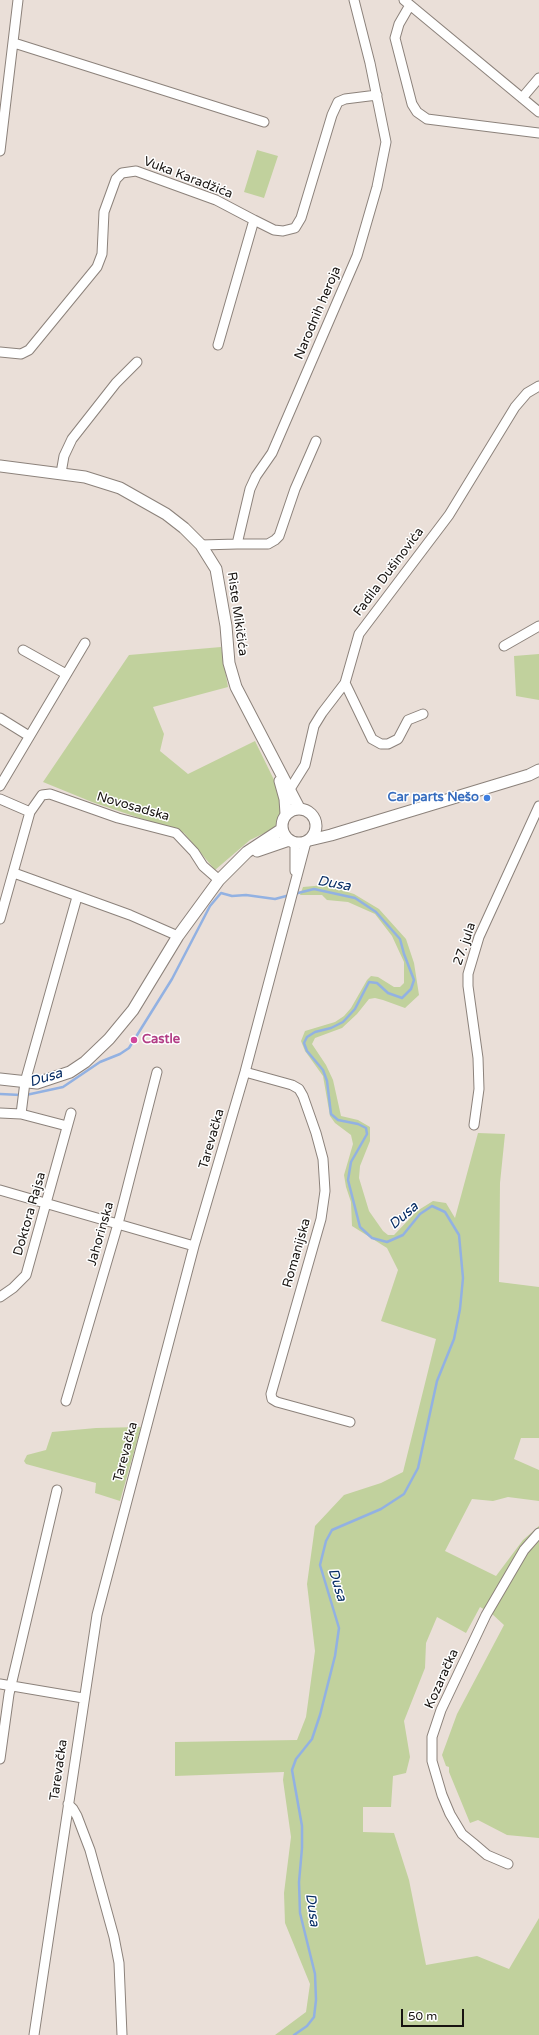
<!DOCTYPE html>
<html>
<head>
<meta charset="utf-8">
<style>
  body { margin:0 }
  #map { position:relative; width:539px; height:2035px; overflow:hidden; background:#eadfd8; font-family:"Varela Round",sans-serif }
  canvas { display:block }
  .scale { position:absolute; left:401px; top:2009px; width:63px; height:18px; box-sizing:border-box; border:2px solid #181411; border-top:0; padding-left:5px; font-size:12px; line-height:14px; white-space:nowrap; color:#181411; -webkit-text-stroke:3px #fff; paint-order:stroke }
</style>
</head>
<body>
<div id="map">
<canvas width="539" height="2035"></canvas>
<div class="scale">50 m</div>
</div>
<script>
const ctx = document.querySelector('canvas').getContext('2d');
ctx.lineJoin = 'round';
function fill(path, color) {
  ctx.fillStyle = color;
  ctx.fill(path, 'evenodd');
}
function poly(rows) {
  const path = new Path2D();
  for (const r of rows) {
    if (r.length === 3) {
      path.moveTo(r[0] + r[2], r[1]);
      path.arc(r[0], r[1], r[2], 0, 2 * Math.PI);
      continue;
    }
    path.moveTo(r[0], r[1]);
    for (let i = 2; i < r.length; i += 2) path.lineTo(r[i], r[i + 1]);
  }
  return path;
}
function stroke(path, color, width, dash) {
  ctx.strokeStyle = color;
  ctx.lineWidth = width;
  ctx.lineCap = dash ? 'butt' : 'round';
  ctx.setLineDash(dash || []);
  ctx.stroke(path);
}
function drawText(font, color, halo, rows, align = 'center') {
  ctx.font = font + ' "Varela Round",sans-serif';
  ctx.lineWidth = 3;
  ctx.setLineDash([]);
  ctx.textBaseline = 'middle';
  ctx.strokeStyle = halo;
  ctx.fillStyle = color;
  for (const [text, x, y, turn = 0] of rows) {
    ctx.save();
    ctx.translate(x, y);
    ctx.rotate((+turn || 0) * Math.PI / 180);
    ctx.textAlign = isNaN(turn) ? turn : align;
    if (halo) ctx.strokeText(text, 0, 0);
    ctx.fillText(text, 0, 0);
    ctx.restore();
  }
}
fill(poly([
  [257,150,278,156,264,198,244,192],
  [221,647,228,687,153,707,164,734,160,751,188,774,255,741,277,786,282,807,275,828,250,840,215,870,184,833,92,802,43,782,129,655],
  [539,654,539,700,516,696,514,656],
  [325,885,354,894,379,909,406,939,414,963,419,995,405,1008,383,1000,375,998,369,999,357,1014,342,1028,315,1038,312,1044,326,1065,333,1080,341,1116,358,1120,370,1127,370,1141,360,1166,359,1178,369,1211,383,1231,388,1235,394,1235,417,1211,433,1201,446,1203,455,1218,478,1133,505,1134,500,1183,499,1282,539,1287,539,1438,521,1438,514,1459,539,1470,539,1501,508,1497,493,1501,472,1499,445,1551,496,1576,523,1540,539,1526,539,1838,507,1835,478,1820,470,1823,449,1772,449,1767,446,1766,442,1755,457,1714,504,1625,491,1613,480,1607,466,1633,437,1617,426,1643,425,1668,404,1721,410,1757,406,1773,393,1776,391,1807,363,1807,363,1832,394,1833,409,1880,426,1965,477,1956,509,1969,539,1918,539,2035,275,2035,306,2012,310,1984,285,1923,284,1893,291,1837,283,1780,284,1772,175,1776,175,1742,297,1740,306,1717,315,1651,307,1584,315,1526,344,1495,381,1483,403,1472,436,1339,381,1321,398,1270,387,1248,352,1226,351,1202,346,1187,344,1175,353,1144,351,1135,335,1123,330,1116,323,1076,305,1051,301,1041,305,1031,335,1022,344,1016,351,1008,367,980,371,976,378,977,394,987,400,987,404,983,404,962,392,936,375,914,348,902,327,900,322,895,300,895,303,887],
  [141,1427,120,1501,95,1493,96,1483,26,1464,24,1461,27,1455,46,1450,52,1432,96,1428]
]), '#c1d19d');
stroke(poly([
  [0,1094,21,1095],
  [26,1095,63,1087,100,1062,120,1054,129,1048,172,979,210,906,221,893,232,896,246,895,275,899,290,895],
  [294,2035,307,2026,314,2017,316,2000,315,1974,300,1913,299,1882,302,1848,302,1826,292,1770,296,1759,312,1739,320,1715,335,1656,339,1628,320,1565,326,1541,332,1530,381,1509,404,1494,418,1468,437,1381,454,1339,460,1309,463,1278,459,1235,445,1212,432,1206,420,1214,403,1235,387,1242,372,1238,360,1227,348,1180,351,1162,367,1134,366,1128,358,1124,338,1120,331,1114,327,1081,323,1070,307,1051,304,1043,307,1037,315,1032,331,1028,343,1022,355,1009,369,982,377,983,388,993,402,998,411,989,414,980,404,954,400,939,376,912,355,898,314,889,294,894]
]), '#92b1e2', 2.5);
const minor = poly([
  [404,0,539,112],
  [410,5,399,24,395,38,412,104,417,112,427,119,539,133],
  [14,43,264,122],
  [522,98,539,78],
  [0,151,18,0],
  [254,220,274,230,283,231,295,228,301,218,332,115,338,102,345,99,377,95],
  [0,352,21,354,29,350,97,267,102,254,104,212,116,179,122,173,136,171,216,200,254,220,218,345],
  [61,473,64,456,72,439,116,383,137,362],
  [237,544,268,544,275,540,279,536,295,489,316,441],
  [201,545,237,544,250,489,256,476,272,453,357,256,377,187,386,142,370,63,354,0],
  [504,646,539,626],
  [23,650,66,674],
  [345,683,372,739,381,744,388,744,398,739,408,720,423,714],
  [0,718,29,736],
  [0,786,85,643],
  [290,789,305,765,314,726,322,713,345,683,359,634,449,515,515,407,527,393,539,386],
  [0,799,30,812],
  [295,843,295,871],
  [14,873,130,915,178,936],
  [0,919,30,812,42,795,50,794,118,818,176,833,194,852,203,866,219,880],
  [245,1072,292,1085,299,1089,303,1096,316,1133,323,1159,325,1191,321,1219,271,1394,272,1399,277,1402,350,1422],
  [0,1113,21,1114,67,1126],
  [21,1114,25,1082,77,897],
  [474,1125,479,1089,478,1058,468,986,468,974,479,937,539,806],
  [0,1190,194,1246],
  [0,1297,13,1288,26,1275,71,1113],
  [66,1401,118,1224,157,1072],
  [0,1684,83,1698],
  [0,1759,9,1694,57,1490],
  [68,1804,73,1809,77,1816,90,1850,114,1937,119,1963,122,2035],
  [508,1864,487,1855,473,1843,462,1834,450,1814,442,1795,432,1761,432,1737,441,1710,486,1615,524,1550,539,1533],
  [34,2035,97,1615,194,1246,245,1072,306,842]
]);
const major = poly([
  [0,466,85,477,120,488,166,514,184,528,201,545,216,569,226,626,229,663,236,687,299,808],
  [280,781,285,799,286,814],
  [299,826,17],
  [310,840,331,835,529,775,539,770],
  [257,851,289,840],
  [0,1079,37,1083,70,1072,85,1062,109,1039,133,1010,178,936,219,880,247,852,282,829]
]);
stroke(minor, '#8c827b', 11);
stroke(major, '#8c827b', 13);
stroke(minor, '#fff', 9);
stroke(major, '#fff', 11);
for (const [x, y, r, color] of [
  [487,798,4,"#3f7fe0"],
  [134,1040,4,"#d1479c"]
]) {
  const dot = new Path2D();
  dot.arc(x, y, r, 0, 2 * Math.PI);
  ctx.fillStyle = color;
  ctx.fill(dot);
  stroke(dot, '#fff', 1.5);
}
drawText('13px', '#181411', '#fff', [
  ["Vuka Karadžića",188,178,21],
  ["Narodnih heroja",318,313,-67],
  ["Fadila Dušinovića",389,572,-53],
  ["Riste Mikičića",237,614,82],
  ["Novosadska",133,807,16],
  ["27. jula",465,944,-71],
  ["Tarevačka",212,1139,-74],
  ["Doktora Rajsa",30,1214,-74],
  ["Jahorinska",101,1234,-74],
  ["Romanijska",297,1253,-74],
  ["Tarevačka",126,1452,-75],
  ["Kozaračka",442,1679,-66],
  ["Tarevačka",59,1770,-82]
]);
drawText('bold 13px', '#366cbe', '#fff', [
  ["Car parts Nešo",479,798]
], 'right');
drawText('bold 13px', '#b23c85', '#fff', [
  ["Castle",142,1040]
], 'left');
drawText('italic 14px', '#072d65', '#fff', [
  ["Dusa",334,884,10],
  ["Dusa",46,1078,-17],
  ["Dusa",404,1216,-41],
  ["Dusa",337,1585,73],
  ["Dusa",312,1910,82]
]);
</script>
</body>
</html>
